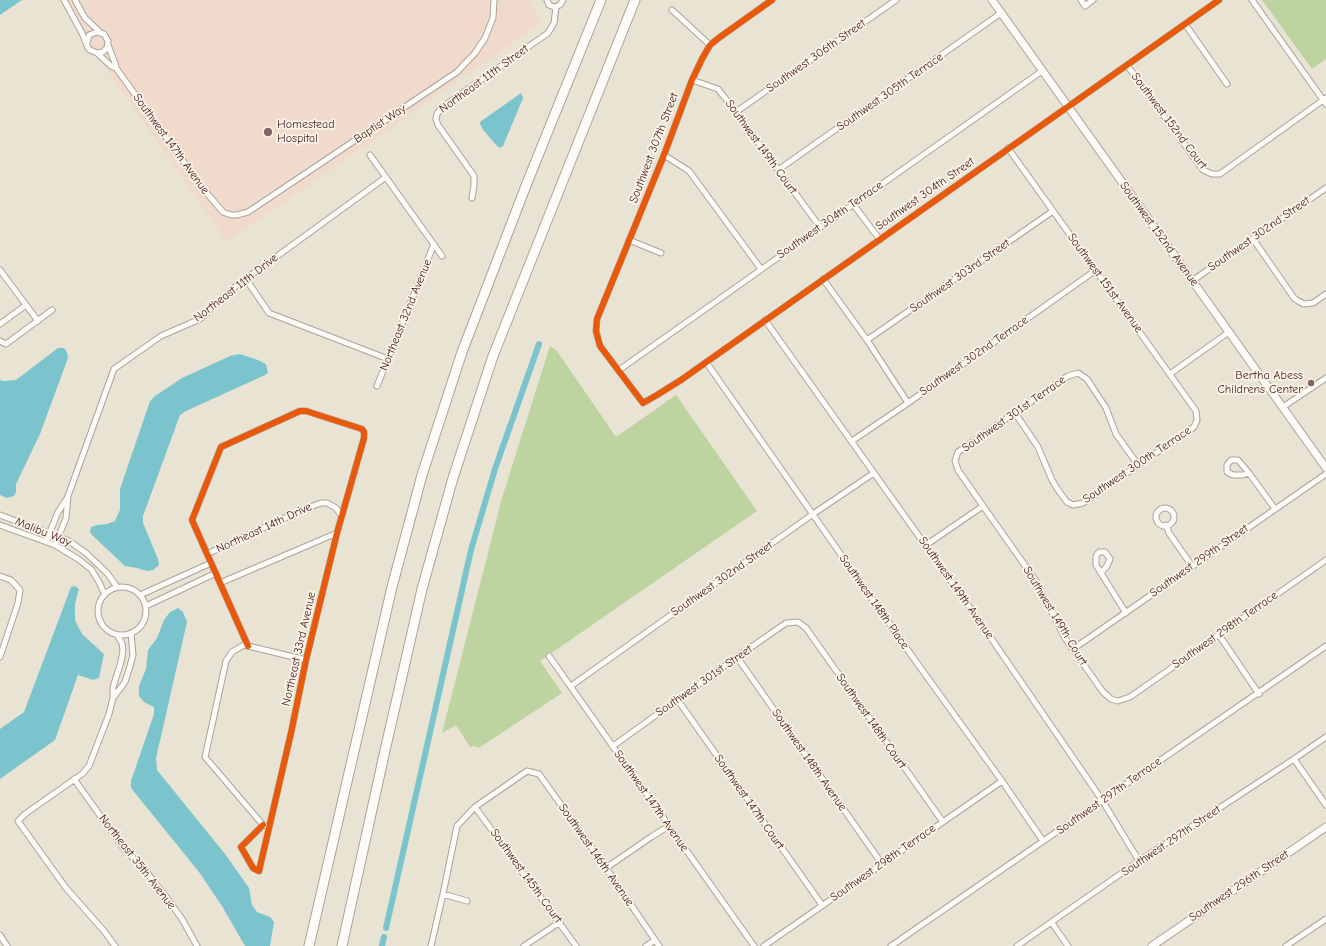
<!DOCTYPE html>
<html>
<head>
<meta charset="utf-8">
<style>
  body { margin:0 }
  canvas { display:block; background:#e8e3d3 }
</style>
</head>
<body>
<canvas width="1326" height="946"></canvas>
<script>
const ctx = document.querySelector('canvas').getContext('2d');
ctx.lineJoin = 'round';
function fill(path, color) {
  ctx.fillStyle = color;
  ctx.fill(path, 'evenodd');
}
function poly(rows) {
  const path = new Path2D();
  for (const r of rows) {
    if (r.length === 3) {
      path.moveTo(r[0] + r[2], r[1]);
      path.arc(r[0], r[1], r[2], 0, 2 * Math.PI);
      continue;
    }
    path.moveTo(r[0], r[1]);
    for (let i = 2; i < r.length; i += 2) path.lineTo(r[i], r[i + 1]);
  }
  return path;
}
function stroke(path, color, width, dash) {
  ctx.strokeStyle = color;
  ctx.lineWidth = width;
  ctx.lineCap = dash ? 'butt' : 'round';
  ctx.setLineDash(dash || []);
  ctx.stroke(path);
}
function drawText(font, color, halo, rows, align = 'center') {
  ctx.font = font + ' "Comic Neue",sans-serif';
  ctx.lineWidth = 3.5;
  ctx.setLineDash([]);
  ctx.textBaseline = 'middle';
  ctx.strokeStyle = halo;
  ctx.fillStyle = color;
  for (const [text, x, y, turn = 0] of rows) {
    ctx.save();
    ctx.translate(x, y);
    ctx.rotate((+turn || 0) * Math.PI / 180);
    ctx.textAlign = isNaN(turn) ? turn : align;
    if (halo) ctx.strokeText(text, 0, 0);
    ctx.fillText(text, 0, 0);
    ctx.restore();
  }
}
fill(poly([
  [58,0,528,0,543,22,227,242]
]), '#f0dacb');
fill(poly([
  [1262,0,1326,0,1326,59,1312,69],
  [550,346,557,351,616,437,676,395,757,511,540,661,562,693,482,746,478,748,475,746,470,747,456,725,442,733,502,498]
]), '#bdd4a0');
fill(poly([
  [0,0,22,0,0,15],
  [521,93,523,98,503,146,500,148,497,146,484,131,480,124,480,122],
  [58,348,64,348,67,352,68,358,40,434,16,484,16,492,14,496,7,498,0,495,0,380,4,381,16,380],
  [240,354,258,360,266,364,268,373,265,375,186,411,180,415,143,516,143,523,158,559,159,565,153,570,147,571,137,568,125,566,92,535,90,532,91,527,97,525,107,524,115,521,120,510,120,489,150,401,155,396,182,378,230,356],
  [75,586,79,589,75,604,75,620,82,634,104,654,99,678,93,680,78,675,55,740,0,779,0,729,24,712,71,587],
  [178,608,183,612,187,622,156,758,157,770,225,854,249,888,252,905,257,912,270,917,274,922,270,946,245,946,222,906,199,872,131,788,131,781,154,714,154,707,144,702,139,696,139,686,146,669,148,650,157,638,164,620,170,612]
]), '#7cc4cd');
stroke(poly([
  [386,928,471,550,495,469,539,344],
  [382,946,384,937]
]), '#7cc4cd', 6);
const street = poly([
  [64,0,82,33,88,48,90,50,97,53,103,52,107,48,108,41,104,34,97,32,89,35,87,43],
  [75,0,85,18,100,32],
  [547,0,549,5,554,7,560,5,563,0],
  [772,0,720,37,710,45,702,59,692,80,664,155,597,319,596,331,600,346,643,403,657,395,681,380,1219,0],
  [1081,0,1085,6,1093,0],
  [1252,0,1326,104],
  [672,10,710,45],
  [1185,24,1227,84],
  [108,45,115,63,116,68,204,190,223,212,231,215,237,215,248,212,457,72,475,53,485,38,493,18,494,0],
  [97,53,111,66,116,68],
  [1127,65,1203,170,1212,174,1220,174,1326,98],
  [692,80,718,89,736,112,820,227],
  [736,112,896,0],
  [1008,148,1196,411,1197,420,1194,427,1083,503,1073,505,1067,502,1058,490,1052,480,1038,447,1015,413],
  [370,155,442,256],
  [664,155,689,171,761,269],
  [778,170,1001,13],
  [472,198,474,185,474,176,438,125,436,119,437,114,441,108,548,33,554,23,556,7],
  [853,204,880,240],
  [1253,239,1294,298,1298,301,1304,304,1313,303,1326,294],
  [629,240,661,253],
  [0,270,38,321],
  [246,279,269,313,388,359],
  [823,279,867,340,908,403],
  [1192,281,1326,188],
  [765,320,980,622,1102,800,1139,861],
  [0,324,26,305],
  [867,340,1053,211],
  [0,341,6,344,52,310],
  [706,362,917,663,1002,781,1043,841],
  [619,370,1042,71],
  [1170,374,1229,332],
  [377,386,434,244],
  [1283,407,1326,378],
  [852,441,908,403,1096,270],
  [1138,465,1116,434,1106,408,1087,379,1078,373,1068,376,958,452,955,461,958,470,983,506,1036,581,1065,638,1103,692,1111,699,1118,701,1130,697,1326,560],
  [1249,473,1243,475,1233,475,1227,472,1227,465,1231,460,1238,460,1249,473,1275,509],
  [1165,517,9],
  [0,515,69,541,86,553,107,573,117,587],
  [0,525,55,545,78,559,91,569,99,582,104,593],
  [1166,525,1169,533,1192,566],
  [46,542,58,512,68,497],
  [55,545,66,518,68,496,114,369,161,336,200,319,236,286,386,177],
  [926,545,983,506],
  [207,554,302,510,321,503,327,503,336,508,341,515],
  [1101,573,1107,566,1110,559,1105,552,1099,552,1096,556,1096,565,1099,570,1126,613],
  [0,576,11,580,20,590,18,603,0,657],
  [220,583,337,533],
  [122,611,24],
  [140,595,211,563],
  [146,606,216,573],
  [1219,635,1259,694],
  [248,646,192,520,221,447,300,411,306,411,362,429,364,432,364,438,337,533,306,660,291,733,259,871,253,868,241,847,263,825],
  [1073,649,1326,474],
  [549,656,754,946],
  [737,657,882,864],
  [571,686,813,514,874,473],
  [113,698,125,682,130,666,133,655,131,633],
  [677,699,822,905],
  [613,746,737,657,786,623,798,622,806,628,943,822],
  [1294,759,1326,805],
  [74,779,124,849,145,870,169,901,182,919,197,946],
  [475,807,576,946],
  [266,826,263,825,205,757,226,661,232,652,244,645,306,660],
  [606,868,651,837,669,826],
  [443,894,467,901],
  [1052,923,1068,946],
  [0,935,7,946],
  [115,946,104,931,66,888,18,821,25,814,82,774,89,766,109,714,113,698,113,687,121,662,123,650,122,643,117,635],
  [431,946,443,894,457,826,475,807,527,771,539,774,606,868,659,946],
  [524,946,560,922],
  [646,946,655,940],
  [764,946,1002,781],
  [891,946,1326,646],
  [1017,946,1139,861,1294,759,1326,737],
  [1286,946,1326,919]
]);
const secondary = poly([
  [992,0,1326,468],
  [1152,946,1326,827]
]);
const highway = poly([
  [309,946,392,587,422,475,462,352,527,183,601,0],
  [342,946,384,755,422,589,453,478,493,356,635,0]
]);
stroke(street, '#aba39b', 7);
stroke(secondary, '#aba39b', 9);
stroke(highway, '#aba39b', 11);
stroke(street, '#fcfbf8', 5);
stroke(secondary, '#fcfbf8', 7);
stroke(highway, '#fcfbf8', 9);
stroke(poly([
  [772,0,720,37,710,45,702,59,692,80,664,155,597,319,596,331,600,346,643,403,657,395,681,380,1219,0],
  [248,646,192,520,221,447,300,411,306,411,362,429,364,432,364,438,337,533,306,660,291,733,259,871,253,868,241,847,263,825]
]), '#e8590c', 6);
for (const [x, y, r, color] of [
  [268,132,5,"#816466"],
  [1311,383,4,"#816466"]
]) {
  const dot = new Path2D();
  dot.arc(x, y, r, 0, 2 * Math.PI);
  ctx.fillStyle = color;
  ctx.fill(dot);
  stroke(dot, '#fcf5e5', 1.5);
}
drawText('12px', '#4a1f2b', '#fcf5e5', [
  ["Southwest 306th Street",816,56,-35],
  ["Northeast 11th Street",484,79,-36],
  ["Southwest 305th Terrace",890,92,-35],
  ["Southwest 152nd Court",1169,121,53],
  ["Baptist Way",380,124,-34],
  ["Southwest 147th Avenue",171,144,54],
  ["Southwest 149th Court",761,147,54],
  ["Southwest 307th Street",654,148,-69],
  ["Southwest 304th Street",925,194,-35],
  ["Southwest 304th Terrace",830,220,-35],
  ["Southwest 152nd Avenue",1159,234,54],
  ["Southwest 302nd Street",1259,234,-35],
  ["Southwest 303rd Street",960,276,-35],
  ["Southwest 151st Avenue",1105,283,54],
  ["Northeast 11th Drive",236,288,-38],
  ["Northeast 32nd Avenue",406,315,-68],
  ["Southwest 302nd Terrace",974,356,-35],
  ["Southwest 301st Terrace",1014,414,-35],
  ["Southwest 300th Terrace",1137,465,-34],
  ["Northeast 14th Drive",264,528,-25],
  ["Malibu Way",43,532,22],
  ["Southwest 299th Street",1199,561,-35],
  ["Southwest 302nd Street",722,579,-35],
  ["Southwest 149th Avenue",956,588,55],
  ["Southwest 148th Place",874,602,55],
  ["Southwest 149th Court",1055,616,59],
  ["Southwest 298th Terrace",1225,630,-35],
  ["Northeast 33rd Avenue",299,649,-77],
  ["Southwest 301st Street",704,681,-35],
  ["Southwest 148th Court",871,721,55],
  ["Southwest 148th Avenue",809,760,55],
  ["Southwest 297th Terrace",1109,796,-35],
  ["Southwest 147th Avenue",651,801,55],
  ["Southwest 147th Court",749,802,55],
  ["Southwest 297th Street",1171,841,-34],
  ["Southwest 146th Avenue",596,855,55],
  ["Northeast 35th Avenue",137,862,52],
  ["Southwest 298th Terrace",883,863,-35],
  ["Southwest 145th Court",526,876,54],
  ["Southwest 296th Street",1239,886,-34]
]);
drawText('12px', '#4a1f2b', '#fcf5e5', [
  ["Homestead",277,125],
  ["Hospital",277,139],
  ["Bertha Abess",1303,376,"right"],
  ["Childrens Center",1303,390,"right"]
], 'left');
</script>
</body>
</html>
